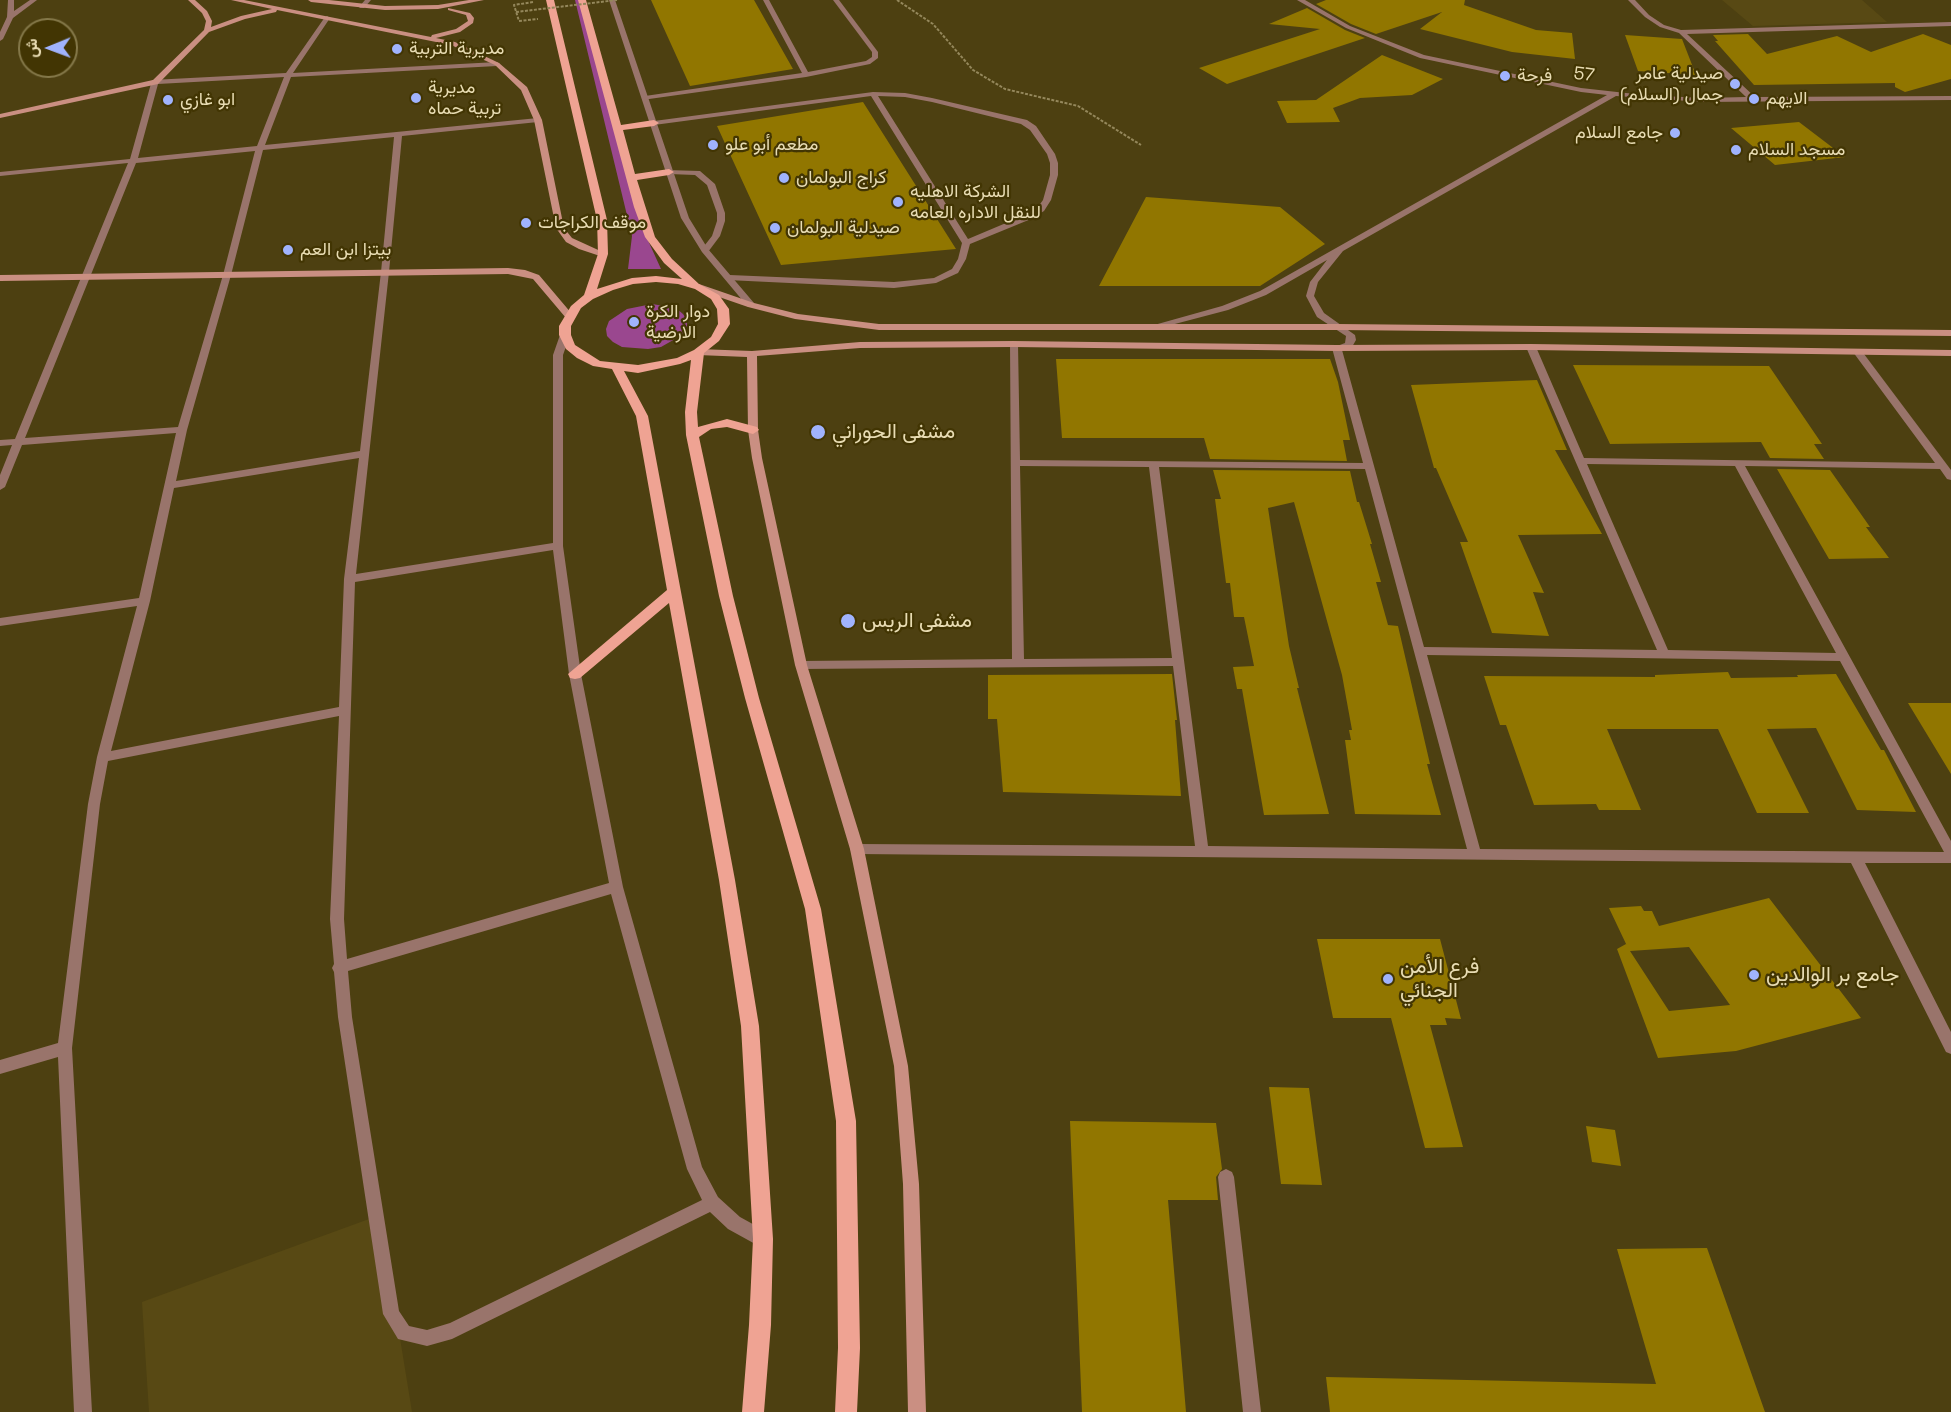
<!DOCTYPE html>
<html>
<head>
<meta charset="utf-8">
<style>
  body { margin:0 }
  #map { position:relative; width:1951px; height:1412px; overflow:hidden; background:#4d4011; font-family:"Space Grotesk",Vazirmatn,sans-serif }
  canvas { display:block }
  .north { position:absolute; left:18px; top:18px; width:60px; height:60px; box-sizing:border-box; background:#423503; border:2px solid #847849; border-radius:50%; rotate:269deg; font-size:16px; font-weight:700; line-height:24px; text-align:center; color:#e8dcb3 }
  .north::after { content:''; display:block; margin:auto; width:21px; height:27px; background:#a0b3fd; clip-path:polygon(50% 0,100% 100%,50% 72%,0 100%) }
</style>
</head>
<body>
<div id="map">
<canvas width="1951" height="1412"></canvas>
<div class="north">ش</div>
</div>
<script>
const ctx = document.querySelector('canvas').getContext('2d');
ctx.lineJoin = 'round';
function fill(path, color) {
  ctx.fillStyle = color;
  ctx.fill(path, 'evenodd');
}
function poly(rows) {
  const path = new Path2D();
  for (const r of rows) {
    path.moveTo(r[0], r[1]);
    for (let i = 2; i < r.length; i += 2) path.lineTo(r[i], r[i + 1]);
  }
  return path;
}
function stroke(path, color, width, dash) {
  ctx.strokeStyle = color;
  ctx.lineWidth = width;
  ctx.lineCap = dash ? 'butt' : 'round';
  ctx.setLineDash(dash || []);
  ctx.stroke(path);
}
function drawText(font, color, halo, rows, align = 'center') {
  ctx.font = font + ' "Space Grotesk",Vazirmatn,sans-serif';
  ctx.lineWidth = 4.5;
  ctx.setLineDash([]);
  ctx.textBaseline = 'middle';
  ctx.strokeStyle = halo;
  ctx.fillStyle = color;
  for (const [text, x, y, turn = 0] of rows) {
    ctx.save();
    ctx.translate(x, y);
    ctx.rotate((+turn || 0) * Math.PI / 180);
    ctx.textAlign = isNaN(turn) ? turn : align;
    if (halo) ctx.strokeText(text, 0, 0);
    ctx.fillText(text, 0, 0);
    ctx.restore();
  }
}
fill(poly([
  [1722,0,1862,0,1887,22,1753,26],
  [380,1215,412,1412,149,1412,142,1302]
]), '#584914');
fill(poly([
  [575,0,584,0,646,236,661,269,628,269,632,236],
  [652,304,676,308,683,314,687,320,687,328,682,335,661,347,648,349,622,347,613,342,607,336,606,329,609,321,627,309]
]), '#9a478f');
fill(poly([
  [651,0,754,0,793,69,690,86],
  [1326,0,1465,0,1464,5,1536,30,1572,33,1575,59,1512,52,1420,29,1442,12,1376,34,1351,24,1316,4],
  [1307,8,1345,30,1365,38,1227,84,1199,68,1320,29,1269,24],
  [1748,34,1767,54,1837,36,1871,52,1923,34,1951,45,1951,79,1905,92,1895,87,1895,83,1754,85,1715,41,1718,41,1713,35],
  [1625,35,1682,39,1696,75,1638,71],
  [1382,55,1443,79,1412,95,1360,98,1333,108,1340,122,1287,123,1277,101,1316,100],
  [863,102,956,249,781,265,717,126],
  [1799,122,1845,157,1775,165,1731,128],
  [1146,197,1280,207,1325,244,1260,286,1099,286],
  [1056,359,1330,359,1338,382,1350,440,1343,440,1347,461,1210,459,1204,438,1062,438],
  [1573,365,1769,366,1822,444,1814,444,1824,459,1770,458,1761,442,1610,444],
  [1537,380,1567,450,1555,450,1602,534,1518,535,1544,593,1533,592,1549,636,1492,633,1460,542,1468,542,1436,468,1434,468,1411,385],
  [1777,469,1830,470,1870,527,1866,527,1889,558,1829,559],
  [1213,470,1350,471,1357,502,1359,502,1372,544,1370,544,1381,582,1376,582,1388,625,1398,626,1430,764,1427,764,1441,815,1355,814,1345,740,1351,740,1349,730,1352,730,1342,675,1294,502,1268,508,1289,646,1299,688,1297,688,1329,814,1264,815,1242,689,1237,689,1233,667,1254,666,1244,617,1234,617,1230,583,1226,583,1215,499,1221,499],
  [1728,672,1731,678,1798,677,1797,675,1836,674,1881,750,1884,750,1916,812,1857,810,1816,728,1767,729,1809,813,1757,813,1718,729,1607,729,1641,810,1599,810,1596,804,1534,805,1506,725,1500,725,1484,676,1655,677,1655,675],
  [1172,674,1177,720,1175,720,1181,796,1003,792,997,719,988,719,988,675],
  [1908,703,1951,703,1951,774],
  [1769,898,1861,1018,1736,1051,1658,1058,1617,949,1626,944,1627,946,1609,908,1641,906,1644,911,1652,911,1659,926],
  [1689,947,1730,1005,1669,1011,1630,951],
  [1317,939,1440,939,1461,1019,1445,1018,1447,1025,1430,1025,1463,1147,1425,1148,1391,1018,1333,1018],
  [1269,1087,1309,1088,1322,1185,1281,1184],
  [1070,1121,1216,1123,1222,1169,1216,1177,1218,1200,1168,1200,1186,1412,1082,1412],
  [1586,1126,1615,1130,1621,1166,1592,1162],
  [1707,1248,1765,1412,1330,1412,1326,1377,1656,1384,1617,1249]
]), '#917600');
stroke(poly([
  [897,0,933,24,973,70,1005,89,1078,106,1141,145],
  [533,2,514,5,519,21,538,19]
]), '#94875b', 2, [3, 1.5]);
fill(poly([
  [365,0,371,0,364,8,360,8,359,7,365,0],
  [763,0,769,0,808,72,866,61,872,57,872,52,833,0,839,0,878,52,878,58,870,64,806,77,642,100,642,96,645,96,802,73,763,0],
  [873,92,905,93,932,98,1027,120,1036,126,1055,154,1058,163,1058,175,1051,200,1044,211,1031,219,970,244,966,259,958,273,936,283,894,288,727,280,727,276,730,275,894,282,934,278,952,269,958,259,962,243,871,96,654,125,650,123,654,121,873,92],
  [878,96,905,97,932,102,1021,124,1030,130,1047,154,1050,163,1050,175,1043,200,1038,207,1025,215,968,239,878,96],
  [666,170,700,171,715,184,725,213,725,221,720,236,708,252,701,250,712,236,717,221,717,213,707,185,695,175,669,174,665,172,666,170]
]), '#99746b');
fill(poly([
  [8,0,14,0,14,11,30,0,37,0,13,18,3,39,0,41,0,32,7,17,8,0],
  [609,0,615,0,689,218,708,249,754,303,754,307,748,307,702,252,681,218,609,0],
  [1297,0,1305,0,1350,26,1424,55,1581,88,1644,95,1703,98,1746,97,1679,33,1660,27,1645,17,1628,0,1635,0,1649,15,1664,25,1681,30,1951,22,1951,26,1687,34,1755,97,1951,96,1951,100,1703,102,1616,96,1343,251,1318,282,1314,296,1324,313,1355,335,1356,340,1352,347,1342,350,1424,647,1657,650,1526,347,1528,345,1534,345,1536,347,1584,458,1935,463,1853,352,1855,350,1861,350,1951,470,1951,480,1947,479,1940,469,1745,466,1951,841,1951,863,1865,863,1951,1032,1951,1054,1946,1052,1851,863,857,854,852,853,850,849,852,845,857,844,1195,846,1173,666,801,669,795,665,801,661,1012,659,1010,342,1013,341,1018,344,1020,460,1363,463,1332,348,1345,343,1346,336,1317,317,1306,296,1310,282,1327,260,1266,295,1228,310,1152,330,1147,327,1222,306,1260,291,1607,95,1581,92,1420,58,1346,28,1297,0],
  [1587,464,1735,466,1836,653,1668,650,1587,464],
  [1020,466,1149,467,1172,658,1024,659,1020,466],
  [1159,467,1365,469,1467,849,1208,846,1159,467],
  [1427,655,1840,661,1944,852,1480,849,1427,655],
  [327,16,330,18,293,73,497,62,500,64,497,66,291,77,265,145,538,118,542,120,538,122,402,136,389,272,356,574,553,543,553,355,560,335,565,332,568,333,570,335,563,355,563,546,581,674,623,887,702,1167,718,1197,740,1217,769,1233,771,1239,769,1245,763,1247,757,1245,728,1229,710,1212,452,1339,427,1346,398,1339,383,1314,338,1017,334,972,332,968,334,964,330,919,339,716,108,761,100,804,72,1048,92,1412,74,1412,58,1057,0,1074,0,1060,58,1043,88,804,97,757,137,606,0,626,0,618,139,598,176,433,22,445,5,487,0,490,0,475,12,445,0,446,0,440,15,439,128,163,0,176,0,172,130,159,152,80,286,73,325,17,327,16],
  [284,77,257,146,138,158,158,84,284,77],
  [394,137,381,272,360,451,176,481,187,430,231,275,263,150,394,137],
  [255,151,223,275,178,427,25,438,136,163,255,151],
  [359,458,344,579,339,707,111,751,150,601,174,488,359,458],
  [553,550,569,674,609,883,347,959,344,919,355,582,553,550],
  [611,894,687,1169,702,1200,450,1323,427,1330,409,1326,399,1311,352,1017,348,971,611,894],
  [1226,1169,1232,1172,1234,1177,1261,1412,1243,1412,1218,1177,1220,1172,1226,1169]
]), '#99746b');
fill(poly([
  [188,0,195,0,207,11,212,21,211,27,241,16,272,9,231,0,244,0,431,37,432,35,456,29,468,21,466,15,448,10,448,8,470,13,474,18,473,23,460,32,436,38,455,42,499,63,527,87,542,120,564,228,572,238,607,254,603,257,579,249,566,242,556,228,534,120,521,90,495,65,451,45,277,10,276,12,245,19,209,32,158,84,0,118,0,114,153,80,204,30,206,21,202,13,188,0],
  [308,0,329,0,385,6,438,5,469,0,484,0,438,9,385,10,311,2,308,0],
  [508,268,525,270,539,275,572,314,572,318,566,318,533,279,508,274,0,281,0,275,508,268],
  [699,284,754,303,798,314,879,324,1338,324,1951,330,1951,336,1338,330,879,330,795,319,748,307,696,289,695,287,699,284],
  [1013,341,1337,345,1531,344,1951,350,1951,356,1531,350,1337,351,1013,347,860,348,757,356,758,430,762,458,807,665,864,849,908,1066,919,1184,926,1412,908,1412,903,1184,894,1066,850,849,795,665,752,458,748,430,747,357,698,355,693,352,698,349,752,351,860,342,1013,341]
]), '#ca8f82');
fill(poly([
  [546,0,554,0,607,220,608,254,597,289,632,278,656,276,682,279,664,263,645,237,634,207,578,0,586,0,621,125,654,120,659,123,654,126,623,130,635,174,669,169,674,172,669,175,637,180,655,237,672,259,699,284,719,295,729,309,730,324,719,341,704,353,697,412,698,427,727,419,757,427,759,430,753,434,727,427,711,429,699,437,733,596,759,698,821,909,856,1121,860,1348,857,1412,835,1412,838,1348,836,1121,805,909,745,698,719,596,686,435,685,412,691,360,680,364,638,373,624,371,648,416,735,880,759,1026,773,1239,771,1325,764,1412,742,1412,749,1325,753,1239,741,1026,719,880,669,603,580,678,575,679,570,678,568,674,667,590,636,416,612,369,593,366,577,358,566,349,559,335,559,326,571,306,584,295,598,254,597,220,546,0],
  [656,282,678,284,695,289,711,299,717,309,718,324,711,337,694,350,677,358,638,365,600,361,575,345,571,335,571,326,581,308,593,299,613,290,633,284,656,282]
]), '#efa393');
stroke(poly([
  [516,12,617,0]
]), '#94875b', 2, [3, 1.5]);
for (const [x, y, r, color] of [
  [397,49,6,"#a0b3fd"],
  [1505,76,6,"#a0b3fd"],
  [1735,84,6,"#a0b3fd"],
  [416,98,6,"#a0b3fd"],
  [1754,99,6,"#a0b3fd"],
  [168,100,6,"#a0b3fd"],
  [1675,133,6,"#a0b3fd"],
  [713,145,6,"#a0b3fd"],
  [1736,150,6,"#a0b3fd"],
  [784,178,6,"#a0b3fd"],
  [898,202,6,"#a0b3fd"],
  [526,223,6,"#a0b3fd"],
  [775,228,6,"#a0b3fd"],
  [288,250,6,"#a0b3fd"],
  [634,322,6,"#a0b3fd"],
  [818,432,8,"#a0b3fd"],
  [848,621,8,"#a0b3fd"],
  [1754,975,6,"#a0b3fd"],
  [1388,979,6,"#a0b3fd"]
]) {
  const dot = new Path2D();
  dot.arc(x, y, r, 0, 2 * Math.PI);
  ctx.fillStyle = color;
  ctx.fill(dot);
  stroke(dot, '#423503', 2);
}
drawText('18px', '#e8dcb3', '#423503', [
  ["مديرية التربية",409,49],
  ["صيدلية عامر",1723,74,"right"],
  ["جمال (السلام)",1723,95,"right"],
  ["فرحة",1517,76],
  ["مديرية",428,88],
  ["تربية حماه",428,109],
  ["الايهم",1766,99],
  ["ابو غازي",180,100],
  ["جامع السلام",1663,133,"right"],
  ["مطعم أبو علو",725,145],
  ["مسجد السلام",1748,150],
  ["كراج البولمان",796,178],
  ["الشركة الاهليه",910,192],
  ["للنقل الاداره العامه",910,213],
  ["موقف الكراجات",538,223],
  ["صيدلية البولمان",787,228],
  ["بيتزا ابن العم",300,250],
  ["دوار الكرة",646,312],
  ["الارضية",646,333]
], 'left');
drawText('18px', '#e8dcb3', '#423503', [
  ["57",1584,75,8]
]);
drawText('21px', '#e8dcb3', '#423503', [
  ["مشفى الحوراني",832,432],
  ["مشفى الريس",862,621],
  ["فرع الأمن",1400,967],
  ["الجنائي",1400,991],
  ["جامع بر الوالدين",1766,975]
], 'left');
</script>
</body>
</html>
